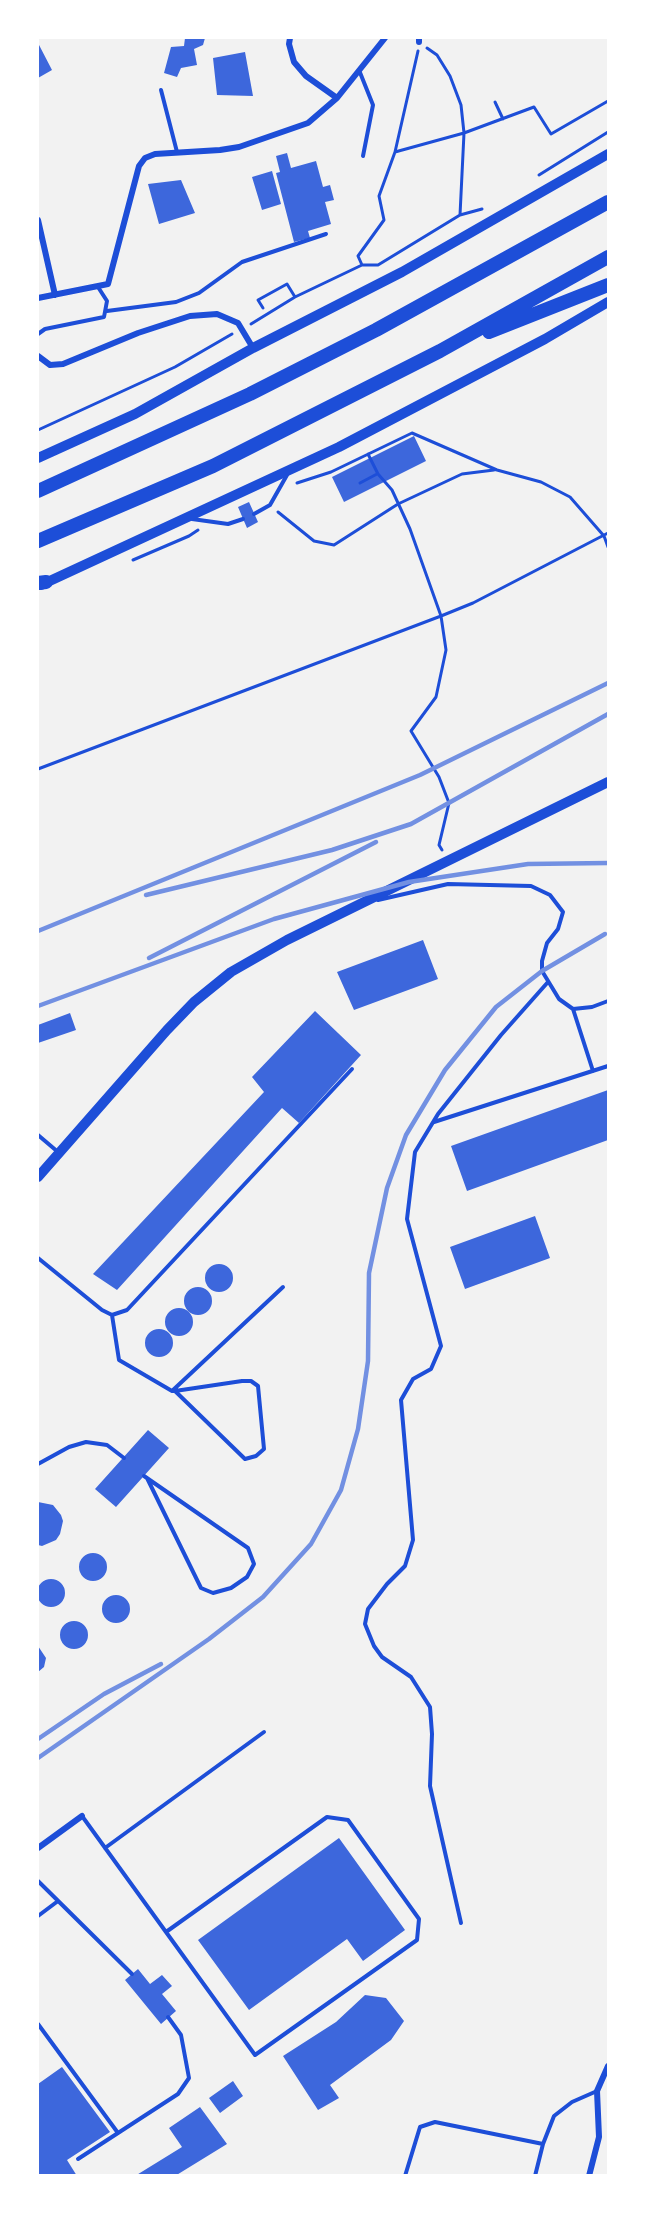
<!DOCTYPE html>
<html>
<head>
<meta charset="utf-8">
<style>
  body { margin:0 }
  #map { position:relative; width:646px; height:2213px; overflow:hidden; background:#f2f2f2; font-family:Inter,sans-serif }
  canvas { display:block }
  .frame { position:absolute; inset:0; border:39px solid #fff; pointer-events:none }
</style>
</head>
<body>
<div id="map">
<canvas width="646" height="2213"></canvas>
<div class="frame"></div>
</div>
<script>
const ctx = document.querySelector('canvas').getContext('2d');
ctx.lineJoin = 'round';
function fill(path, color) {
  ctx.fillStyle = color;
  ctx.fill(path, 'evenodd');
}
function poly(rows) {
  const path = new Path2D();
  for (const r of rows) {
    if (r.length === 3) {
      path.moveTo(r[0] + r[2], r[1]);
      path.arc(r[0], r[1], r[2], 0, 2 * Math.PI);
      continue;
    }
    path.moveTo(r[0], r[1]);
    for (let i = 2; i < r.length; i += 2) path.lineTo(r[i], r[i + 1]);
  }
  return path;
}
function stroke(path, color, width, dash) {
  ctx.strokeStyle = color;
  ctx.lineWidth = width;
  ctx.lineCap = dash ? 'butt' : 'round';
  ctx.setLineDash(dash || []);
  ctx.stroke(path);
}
fill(poly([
  [185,38,205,38,203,45,194,49,197,65,181,68,177,77,164,73,171,47,184,46],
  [38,43,52,70,38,78],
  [245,52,253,96,217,95,213,58],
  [287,153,291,168,316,161,323,187,330,185,334,200,325,202,331,224,308,231,310,238,294,242,276,173,280,172,276,156],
  [272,171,281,204,262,210,252,177],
  [181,180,195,213,159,224,148,184],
  [414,436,426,461,344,502,332,477],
  [249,502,258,522,247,528,238,507],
  [423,940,438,979,354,1010,337,972],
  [315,1011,361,1055,299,1123,282,1108,117,1290,93,1274,264,1092,252,1077],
  [70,1013,76,1030,38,1043,38,1025],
  [608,1090,608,1140,467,1191,451,1146],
  [535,1216,550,1258,465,1289,450,1247],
  [219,1278,14],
  [198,1301,14],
  [179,1322,14],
  [159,1343,14],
  [148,1430,169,1448,116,1507,95,1489],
  [38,1502,53,1505,61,1515,63,1521,60,1534,56,1540,42,1546,38,1545],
  [93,1567,14],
  [51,1593,14],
  [116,1609,14],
  [74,1635,14],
  [38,1646,46,1658,44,1667,38,1672],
  [339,1838,405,1930,363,1961,347,1939,249,2010,198,1940],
  [138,1969,150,1984,162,1975,172,1986,162,1994,176,2011,161,2024,125,1980],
  [365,1995,386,1998,404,2021,391,2040,330,2085,339,2098,318,2110,283,2056,336,2022],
  [62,2067,110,2132,67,2160,77,2176,38,2176,38,2084],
  [233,2081,243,2096,220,2113,209,2098],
  [200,2107,227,2144,175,2176,135,2176,182,2147,169,2128]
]), '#3d67dc');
stroke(poly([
  [427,48,437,55,450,76,461,105,464,133,460,215],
  [495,102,503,119],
  [395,152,464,133,534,107,551,134,608,101],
  [539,175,608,132],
  [362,265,358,256,384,220,379,196,395,152,418,51],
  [263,308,258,300,287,284,295,297],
  [251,324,295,297,362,265,378,265,460,215,482,209],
  [38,430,175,367,232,334],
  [368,454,378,474,392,490,410,529,441,616,446,650,436,697,411,731,439,777,449,803,439,845,442,850],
  [297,483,331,472,412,433,497,470,541,482,570,497,604,536,608,547],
  [360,483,377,474],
  [278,512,314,541,334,545,398,504,462,474,494,470],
  [133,560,189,536,198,530],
  [38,769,441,616,473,603,608,533]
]), '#1d4ed8', 3);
stroke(poly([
  [359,70,373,105,363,156],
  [161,90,177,152],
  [107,311,176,302,199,293,242,262,326,234],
  [38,334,45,329,104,317,107,301,98,287],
  [254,514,270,505,287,475],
  [192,519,228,524,243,519],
  [378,900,448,884,531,886,550,895,563,912,558,929,547,943,542,961,542,971,559,999,573,1009,592,1007,608,1001],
  [573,1009,593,1071],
  [434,1122,608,1066],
  [38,1135,58,1152],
  [38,1258,102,1310,112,1315,127,1310,352,1069],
  [112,1315,119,1360,172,1391,283,1287],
  [172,1391,175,1391,242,1381,251,1381,258,1386,264,1449,256,1456,245,1459,175,1391],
  [38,1464,69,1447,86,1442,107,1445,124,1458],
  [144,1476,248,1548,254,1564,247,1577,231,1588,213,1593,201,1588,147,1478],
  [82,1816,255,2055,417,1940,419,1919,348,1820,327,1817,166,1932],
  [105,1848,264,1732],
  [38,1881,132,1974],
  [38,1916,58,1901],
  [461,1923,430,1786,432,1734,430,1707,411,1677,382,1657,374,1646,365,1624,368,1609,387,1584,405,1566,413,1540,401,1400,413,1379,431,1369,441,1346,407,1219,415,1152,438,1114,501,1035,548,982],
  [38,2024,118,2133],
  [78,2159,178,2094,189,2078,181,2035,168,2017],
  [405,2176,420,2127,435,2122,543,2144,554,2116,572,2102,597,2091],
  [535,2176,543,2144]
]), '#1d4ed8', 4);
stroke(poly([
  [290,38,289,44,294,62,306,76,337,98],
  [419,42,419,38],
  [38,220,55,295],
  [38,298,108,284,139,166,145,158,155,154,220,150,239,147,308,123,337,98,385,38],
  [38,356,50,365,63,364,138,333,190,316,217,314,238,323,253,348],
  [38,1848,82,1816],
  [589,2176,599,2137,597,2091,608,2066]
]), '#1d4ed8', 6);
stroke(poly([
  [38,458,135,414,253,348,402,272,608,154],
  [41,585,339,447,545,339,608,302],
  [38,1177,167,1030,194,1002,231,972,287,940,608,782]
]), '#1d4ed8', 10);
stroke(poly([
  [489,332,608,285],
  [38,491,250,394,376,330,608,202],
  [38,541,213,466,440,351,608,257],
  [38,583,46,582]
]), '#1d4ed8', 14);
stroke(poly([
  [146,895,332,850,411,824,608,714],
  [38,931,420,775,608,683],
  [149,958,376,842],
  [38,1006,274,919,409,882,528,864,608,863],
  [38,1739,104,1694,161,1664],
  [38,1758,209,1639,263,1597,311,1544,341,1490,358,1429,368,1361,369,1273,387,1188,406,1135,445,1070,496,1007,542,971,605,934]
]), '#7290e2', 4.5);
</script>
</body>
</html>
